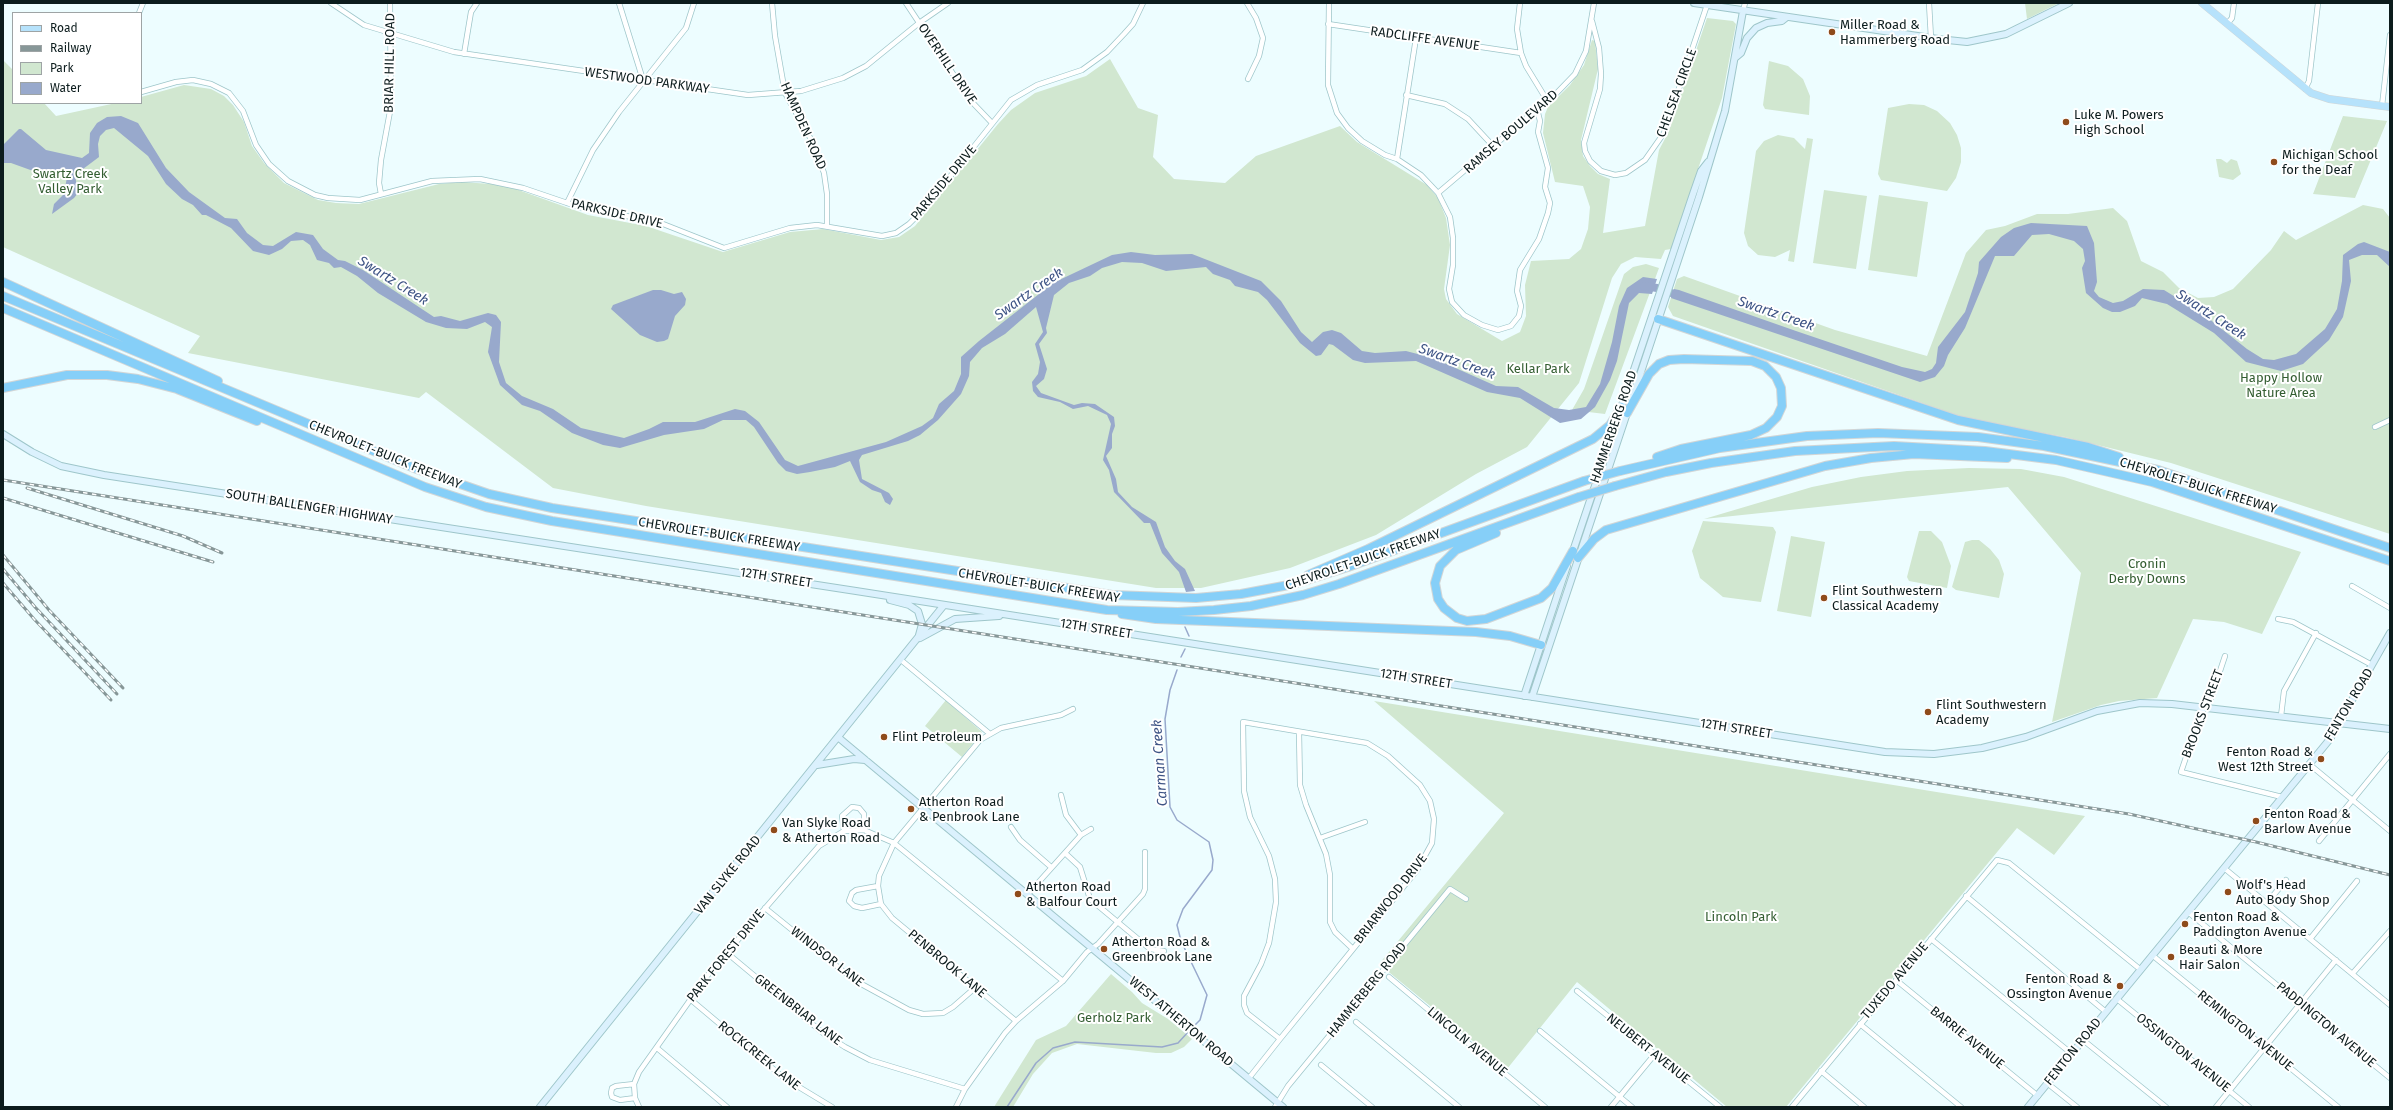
<!DOCTYPE html>
<html>
<head>
<meta charset="utf-8">
<style>
  body { margin:0 }
  #map { position:relative; width:2393px; height:1110px; overflow:hidden; background:#edfdff; font-family:"Fira Sans",sans-serif }
  canvas { display:block }
  .frame { position:absolute; inset:0; border:4px solid #0c1c1d; pointer-events:none }
  .legend { position:absolute; left:12px; top:12px; width:130px; height:92px; box-sizing:border-box; background:#fff; border:1px solid #9ea4a5; margin:0; padding:5px 7px; list-style:none; font-size:12px; color:#0c1c1d }
  .legend li { display:flex; align-items:center; gap:8px; height:20px }
  .legend b { width:20px; border:1px solid #9ea4a5 }
</style>
</head>
<body>
<div id="map">
<canvas width="2393" height="1110"></canvas>
<div class="frame"></div>
<ul class="legend">
<li><b style="height:5px;background:#b6e2fb"></b>Road</li>
<li><b style="height:5px;background:#879798"></b>Railway</li>
<li><b style="height:11px;background:#d1e7d0"></b>Park</li>
<li><b style="height:11px;background:#98a9cc"></b>Water</li>
</ul>
</div>
<script>
const ctx = document.querySelector('canvas').getContext('2d');
ctx.lineJoin = 'round';
function fill(path, color) {
  ctx.fillStyle = color;
  ctx.fill(path, 'evenodd');
}
function poly(rows) {
  const path = new Path2D();
  for (const r of rows) {
    path.moveTo(r[0], r[1]);
    for (let i = 2; i < r.length; i += 2) path.lineTo(r[i], r[i + 1]);
  }
  return path;
}
function stroke(path, color, width, dash) {
  ctx.strokeStyle = color;
  ctx.lineWidth = width;
  ctx.lineCap = dash ? 'butt' : 'round';
  ctx.setLineDash(dash || []);
  ctx.stroke(path);
}
function drawText(font, color, halo, rows, align = 'center') {
  ctx.font = font + ' "Fira Sans",sans-serif';
  ctx.lineWidth = 4;
  ctx.setLineDash([]);
  ctx.textBaseline = 'middle';
  ctx.strokeStyle = halo;
  ctx.fillStyle = color;
  for (const [text, x, y, turn = 0] of rows) {
    ctx.save();
    ctx.translate(x, y);
    ctx.rotate((+turn || 0) * Math.PI / 180);
    ctx.textAlign = isNaN(turn) ? turn : align;
    if (halo) ctx.strokeText(text, 0, 0);
    ctx.fillText(text, 0, 0);
    ctx.restore();
  }
}
fill(poly([
  [2025,3,2059,3,2027,19],
  [1707,18,1733,21,1736,24,1722,98,1671,249,1665,250,1661,259,1635,257,1621,264,1612,278,1579,383,1527,447,1476,474,1376,535,1290,568,1201,588,1156,588,646,506,553,488,426,392,419,398,188,353,200,336,3,247,3,60,13,70,13,103,44,103,56,116,116,103,141,103,141,97,184,85,211,89,224,96,233,105,244,122,252,146,264,163,284,183,318,200,336,203,359,204,439,184,462,182,491,184,513,188,588,215,646,226,723,252,790,232,823,229,881,240,899,237,915,226,998,124,1011,110,1035,93,1086,76,1110,59,1138,108,1158,115,1153,157,1174,179,1225,183,1256,156,1340,126,1357,142,1427,185,1438,198,1446,218,1450,245,1444,289,1446,299,1457,314,1502,341,1520,332,1526,316,1525,285,1531,261,1569,259,1581,249,1588,229,1590,207,1583,186,1555,182,1543,133,1545,114,1548,107,1570,85,1584,65,1592,40,1595,41,1598,69,1581,140,1583,156,1590,166,1598,174,1610,179,1603,233,1645,226,1659,150,1668,133],
  [1769,61,1788,66,1803,79,1810,96,1809,115,1765,109,1763,105],
  [1909,104,1924,105,1937,111,1950,123,1957,135,1961,148,1961,162,1956,178,1947,191,1881,180,1878,174,1888,108],
  [2343,116,2387,121,2355,198,2313,194],
  [1778,135,1794,138,1805,149,1807,138,1813,139,1794,262,1788,261,1790,250,1775,257,1758,255,1748,246,1744,233,1756,151,1764,141],
  [2216,159,2221,159,2227,163,2231,159,2237,161,2241,174,2233,180,2219,177],
  [1824,190,1867,196,1856,269,1813,263],
  [1879,195,1928,202,1917,277,1868,270],
  [2363,205,2383,209,2390,218,2390,534,2171,463,2065,437,1968,419,1673,316,1668,307,1677,279,1684,276,1835,330,1927,356,1966,253,1986,230,2005,226,2037,214,2068,214,2113,208,2127,221,2141,261,2163,272,2179,288,2198,298,2214,297,2233,289,2271,250,2284,231,2296,240],
  [1646,264,1659,268,1605,414,1572,410,1584,389,1624,274,1633,267],
  [1969,468,2021,469,2064,477,2301,552,2262,634,2224,622,2193,619,2157,698,2119,701,2101,705,2052,722,2081,573,2008,487,1704,519,1812,487,1861,477,1907,471],
  [1703,521,1773,527,1776,532,1761,602,1723,597,1700,578,1692,551],
  [1919,531,1931,531,1942,542,1951,566,1947,588,1909,581,1907,577],
  [1791,536,1825,542,1811,617,1777,611],
  [1972,540,1979,540,1990,549,1999,560,2004,574,1999,598,1956,590,1952,587,1965,542],
  [946,700,982,732,962,757,925,726],
  [1374,701,2085,816,2054,855,2017,828,1786,1107,1727,1107,1577,982,1507,1069,1379,964,1504,813],
  [1111,974,1132,992,1142,1003,1168,1019,1192,1039,1184,1047,1171,1053,1156,1053,1077,1044,1052,1053,1033,1074,1013,1107,994,1107,1036,1040,1066,1026]
]), '#d1e7d0');
fill(poly([
  [121,116,138,123,166,168,189,192,225,218,237,219,247,233,263,245,273,246,296,232,313,235,323,249,338,260,345,261,363,270,434,317,441,316,460,321,488,313,496,315,501,322,499,362,506,383,522,396,553,409,581,428,624,438,649,429,663,422,695,422,735,409,745,411,759,422,785,460,798,466,886,442,922,426,933,418,939,404,954,391,961,374,961,357,979,341,1053,283,1112,255,1131,252,1155,255,1192,254,1261,281,1281,301,1301,332,1312,342,1323,332,1332,330,1341,333,1362,351,1375,353,1406,351,1433,358,1496,386,1518,387,1554,408,1569,410,1586,407,1600,384,1612,342,1619,306,1627,288,1643,277,1657,279,1652,294,1639,293,1629,303,1617,361,1610,380,1595,407,1581,419,1560,423,1520,398,1487,392,1416,361,1365,363,1353,360,1333,345,1329,344,1321,355,1316,356,1300,343,1267,300,1258,292,1235,286,1230,280,1213,274,1206,267,1166,271,1142,263,1122,262,1102,268,1090,276,1069,283,1054,295,1046,328,1047,333,1039,344,1047,369,1044,379,1036,386,1041,393,1074,405,1082,403,1095,404,1114,417,1115,426,1112,434,1112,448,1106,456,1116,479,1118,492,1132,507,1156,522,1165,547,1175,561,1185,569,1195,591,1186,592,1179,572,1162,553,1150,523,1144,523,1114,492,1109,470,1103,460,1111,424,1107,415,1088,406,1073,409,1060,402,1038,397,1033,391,1032,382,1038,374,1040,362,1035,344,1043,332,1036,307,1005,334,982,348,970,362,969,376,961,394,938,420,920,435,908,441,862,455,859,460,862,479,889,493,893,499,890,505,885,502,881,493,872,490,860,482,850,461,835,467,810,472,797,474,786,471,778,463,754,427,746,420,723,420,704,429,664,435,620,448,603,445,572,433,540,411,522,405,500,385,488,352,492,327,485,322,467,329,446,328,426,322,378,293,357,276,341,267,334,268,329,263,317,260,310,245,303,240,291,241,282,249,269,255,253,251,231,228,206,215,202,215,193,205,182,199,166,184,148,156,114,128,106,130,100,136,98,144,99,157,75,175,78,193,74,198,52,214,54,204,64,194,67,177,72,169,36,172,11,163,3,163,3,145,19,129,21,129,46,150,82,158,89,153,90,133,97,123,107,117],
  [2031,223,2087,226,2094,243,2097,282,2094,291,2099,297,2113,303,2123,301,2143,289,2164,290,2203,314,2247,349,2263,359,2274,360,2296,354,2325,329,2337,309,2342,281,2343,255,2358,244,2364,242,2390,252,2390,267,2377,255,2362,255,2349,260,2351,281,2343,317,2329,340,2303,364,2281,371,2246,362,2214,333,2167,304,2142,298,2135,306,2120,312,2112,312,2103,308,2086,293,2082,268,2085,261,2083,249,2074,241,2049,234,2032,235,2014,256,1995,256,1965,328,1948,355,1944,366,1935,377,1920,382,1671,298,1674,289,1679,290,1796,331,1902,367,1925,372,1932,369,1936,363,1938,347,1965,312,1978,273,1979,262,2001,237,2014,228],
  [653,290,661,290,674,294,682,292,686,299,685,305,675,316,668,339,664,341,657,342,640,335,611,309,613,305]
]), '#98a9cc');
stroke(poly([
  [1185,627,1189,636],
  [1181,657,1185,649],
  [1177,670,1170,690,1165,719,1170,807,1177,820,1209,842,1213,860,1212,870,1183,909,1177,925,1181,941,1207,995,1200,1020,1192,1028],
  [1007,1107,1036,1063,1053,1048,1075,1042,1162,1047,1178,1043,1189,1031]
]), '#98a9cc', 1.5);
stroke(poly([
  [1644,286,1657,288,1683,297]
]), '#98a9cc', 8);
const street = poly([
  [331,3,364,25,454,52,748,95,801,91,843,78,866,66,919,23,948,3],
  [619,3,643,80],
  [772,3,775,36,785,93,813,143,824,173,827,194,827,226],
  [906,3,971,101,992,123],
  [1247,3,1256,18,1263,38,1259,56,1248,79],
  [1329,3,1328,85,1337,113,1348,128,1362,141,1385,155,1397,159,1421,175,1438,193,1450,217,1453,238,1453,265,1449,289,1452,302,1464,315,1482,325,1498,330,1511,326,1519,316,1521,306,1517,291,1520,270,1539,239,1548,213,1550,203,1545,187,1548,168,1538,132,1540,121,1537,109],
  [1520,3,1517,29,1521,53,1526,66,1548,102],
  [1929,3,1931,38],
  [1743,11,1745,3],
  [139,13,143,3],
  [1592,21,1599,48,1601,74,1600,89,1584,143,1585,151,1590,161,1601,171,1615,175,1626,173,1645,160,1664,133,1707,5],
  [1328,24,1521,53],
  [2227,24,2232,18,2234,3],
  [464,54,471,12,477,3],
  [2305,89,2309,81,2318,3],
  [141,92,176,82,193,80,211,84,229,93,243,111,256,145,269,164,288,181,315,195,328,198,360,200,432,181,480,179,523,188,579,207,658,222,724,248,790,228,817,225,882,236,896,233,909,224,925,208,1011,100,1037,85,1082,70,1107,52,1124,34,1133,24,1143,3],
  [1406,95,1445,104,1468,119,1494,147],
  [2382,106,2390,35],
  [1397,159,1416,38],
  [1438,193,1537,109,1548,102,1575,74,1586,51,1594,3],
  [381,194,379,183,381,160,391,106,390,3],
  [567,203,593,150,619,112,686,28,694,3],
  [2375,427,2390,420],
  [2352,586,2390,608],
  [2278,619,2293,622,2372,665],
  [2225,656,2210,701,2201,713,2181,772,2282,797],
  [901,660,990,734],
  [2281,716,2284,691,2316,633],
  [1299,732,1300,785,1306,805,1326,854,1330,875,1330,922,1335,932,1353,949],
  [2309,764,2390,831],
  [1061,795,1066,815,1081,835],
  [1011,827,1020,840,1051,867],
  [844,831,842,816,852,807,859,808,864,814,864,830],
  [1320,838,1365,822],
  [2319,841,2390,754],
  [1065,853,1080,867,1090,899,1150,949,1164,951],
  [2224,868,2390,1005],
  [878,886,856,890,852,893,849,901,854,906,862,908,881,904],
  [1028,894,1081,835,1091,829],
  [1966,896,2106,1012],
  [2267,903,2286,880],
  [765,908,854,980,909,1010,923,1014,943,1013,953,1007,976,987],
  [2188,912,2390,1078],
  [1931,939,2072,1054],
  [2310,939,2357,881],
  [727,953,823,1033,845,1047,870,1060,965,1089],
  [2152,955,2338,1107],
  [2353,973,2390,931],
  [1389,977,1545,1107],
  [1896,980,2038,1096],
  [1577,991,1720,1107],
  [690,999,784,1078,832,1107],
  [2117,999,2249,1107],
  [1016,1021,892,918,881,904,878,886,879,876,894,843,980,740,1001,728,1061,715,1073,709],
  [1356,1022,1459,1107],
  [1860,1024,1961,1107],
  [1540,1031,1632,1107],
  [2083,1040,2166,1107],
  [657,1048,727,1107],
  [1321,1065,1372,1107],
  [1821,1071,1864,1107],
  [1249,1078,1280,1039,1353,949,1417,870,1432,843,1434,819,1430,801,1420,785,1388,756,1367,743,1243,722,1244,791,1250,817,1269,856,1275,879,1276,902,1269,943,1261,964,1244,996,1244,1005,1247,1013,1280,1039],
  [2047,1083,2077,1107],
  [634,1084,616,1086,612,1088,611,1093,612,1097,620,1100,635,1098],
  [639,1107,635,1098,634,1084,639,1072,710,972,819,846,844,831,864,830,894,843,1063,981],
  [956,1107,965,1089,1005,1033,1016,1021,1063,981,1087,952,1098,944,1143,894,1145,889,1145,852],
  [1275,1107,1288,1086,1450,889,1466,899],
  [1611,1107,1655,1054],
  [1792,1107,1997,860,2009,863,2141,970],
  [2216,1107,2336,960]
]);
const secondary = poly([
  [1694,3,1938,39,1967,42,2006,34,2069,3],
  [1735,58,1741,53,1747,38,1756,28,1767,23,1782,21,1787,17],
  [1632,399,1699,197,1725,111,1743,11],
  [3,434,32,452,61,466,104,475,856,591,1885,752,1934,754,1982,748,2026,737,2097,711,2140,703,2172,704,2390,729],
  [1572,554,1693,194,1701,171,1708,162],
  [890,600,909,605,918,611,922,624,919,635],
  [920,638,955,619,999,616],
  [1524,696,1567,566],
  [1532,697,1628,410],
  [839,738,1283,1107],
  [817,765,854,759,865,760],
  [540,1107,944,605],
  [2028,1107,2330,739,2390,633]
]);
const primary = poly([
  [2202,3,2311,93,2329,99,2390,107]
]);
const highway = poly([
  [3,282,218,381],
  [3,296,414,468,489,494,552,508,1112,595,1196,598,1241,594,1294,584,1348,567,1584,481],
  [3,308,425,487,486,507,552,521,1107,610,1178,612,1214,610,1251,606,1303,595,1339,584,1579,497],
  [1658,319,1958,420,2088,447,2119,457],
  [3,388,67,375,107,375,138,379,177,389,257,421],
  [1627,413,1649,374,1659,364,1669,360,1684,359,1752,361,1765,366,1776,377,1781,388,1782,406,1777,417,1766,428,1751,435,1681,449,1657,457],
  [1620,471,1720,448,1807,436,1878,433,1978,437,2044,446,2158,470,2390,548],
  [1615,486,1666,472,1711,463,1795,451,1894,446,1985,451,2056,460,2152,482,2390,561],
  [1496,533,1456,550,1440,566,1435,583,1438,599,1444,608,1457,618,1467,621,1486,619,1541,598,1552,588,1573,551],
  [1578,558,1594,539,1606,530,1825,466,1871,458,1914,454,2007,458],
  [1308,575,1368,549,1593,439,1610,425,1621,407],
  [1122,614,1156,619,1476,632,1510,636,1541,645]
]);
stroke(street, '#9ec6ca', 6);
stroke(secondary, '#9ec6ca', 8);
stroke(primary, '#d3d6d6', 8);
stroke(highway, '#d3d6d6', 10);
stroke(street, '#fff', 4.5);
stroke(secondary, '#dbf1fd', 6);
stroke(primary, '#b6e2fb', 7);
stroke(highway, '#86cff8', 8);
const rail = poly([
  [3,480,2129,814,2256,842,2390,875],
  [27,488,183,536,222,553],
  [3,498,213,562],
  [3,555,49,610,123,688],
  [3,569,35,607,117,694],
  [3,583,34,619,111,700]
]);
stroke(rail, '#879798', 3);
stroke(rail, '#fff', 1.5, [4.5]);
const highwayBridge = poly([
  [1584,481,1620,471],
  [1579,497,1615,486]
]);
stroke(highwayBridge, '#d3d6d6', 10, []);
stroke(highwayBridge, '#86cff8', 8);
for (const [x, y, r, color] of [
  [1832,32,4,"#8e4b1b"],
  [2066,122,4,"#8e4b1b"],
  [2274,162,4,"#8e4b1b"],
  [1824,598,4,"#8e4b1b"],
  [1928,712,4,"#8e4b1b"],
  [884,737,4,"#8e4b1b"],
  [2321,759,4,"#8e4b1b"],
  [911,809,4,"#8e4b1b"],
  [2256,821,4,"#8e4b1b"],
  [774,830,4,"#8e4b1b"],
  [2228,892,4,"#8e4b1b"],
  [1018,894,4,"#8e4b1b"],
  [2185,924,4,"#8e4b1b"],
  [1104,949,4,"#8e4b1b"],
  [2171,957,4,"#8e4b1b"],
  [2120,986,4,"#8e4b1b"]
]) {
  const dot = new Path2D();
  dot.arc(x, y, r, 0, 2 * Math.PI);
  ctx.fillStyle = color;
  ctx.fill(dot);
  stroke(dot, '#fff', 1.5);
}
drawText('13px', '#0c1c1d', '#fff', [
  ["Miller Road &",1840,25],
  ["Hammerberg Road",1840,40],
  ["Luke M. Powers",2074,115],
  ["High School",2074,130],
  ["Michigan School",2282,155],
  ["for the Deaf",2282,170],
  ["Flint Southwestern",1832,591],
  ["Classical Academy",1832,606],
  ["Flint Southwestern",1936,705],
  ["Academy",1936,720],
  ["Flint Petroleum",892,737],
  ["Fenton Road &",2313,752,"right"],
  ["West 12th Street",2313,767,"right"],
  ["Atherton Road",919,802],
  ["& Penbrook Lane",919,817],
  ["Fenton Road &",2264,814],
  ["Barlow Avenue",2264,829],
  ["Van Slyke Road",782,823],
  ["& Atherton Road",782,838],
  ["Wolf's Head",2236,885],
  ["Auto Body Shop",2236,900],
  ["Atherton Road",1026,887],
  ["& Balfour Court",1026,902],
  ["Fenton Road &",2193,917],
  ["Paddington Avenue",2193,932],
  ["Atherton Road &",1112,942],
  ["Greenbrook Lane",1112,957],
  ["Beauti & More",2179,950],
  ["Hair Salon",2179,965],
  ["Fenton Road &",2112,979,"right"],
  ["Ossington Avenue",2112,994,"right"]
], 'left');
drawText('13px', '#0c1c1d', '#fff', [
  ["RADCLIFFE AVENUE",1425,39,8],
  ["BRIAR HILL ROAD",390,63,-89],
  ["OVERHILL DRIVE",947,64,56],
  ["WESTWOOD PARKWAY",647,81,8],
  ["CHELSEA CIRCLE",1677,93,-70],
  ["HAMPDEN ROAD",803,126,66],
  ["RAMSEY BOULEVARD",1511,132,-41],
  ["PARKSIDE DRIVE",944,183,-50],
  ["PARKSIDE DRIVE",617,214,13],
  ["HAMMERBERG ROAD",1614,427,-71],
  ["CHEVROLET-BUICK FREEWAY",385,455,22],
  ["CHEVROLET-BUICK FREEWAY",2198,486,17],
  ["SOUTH BALLENGER HIGHWAY",309,507,9],
  ["CHEVROLET-BUICK FREEWAY",719,535,9],
  ["CHEVROLET-BUICK FREEWAY",1363,560,-19],
  ["12TH STREET",776,578,9],
  ["CHEVROLET-BUICK FREEWAY",1039,586,9],
  ["12TH STREET",1096,629,9],
  ["12TH STREET",1416,679,9],
  ["FENTON ROAD",2349,705,-59],
  ["BROOKS STREET",2203,714,-69],
  ["12TH STREET",1736,729,9],
  ["VAN SLYKE ROAD",728,875,-51],
  ["BRIARWOOD DRIVE",1391,899,-52],
  ["PARK FOREST DRIVE",726,956,-51],
  ["WINDSOR LANE",827,957,38],
  ["PENBROOK LANE",947,964,40],
  ["TUXEDO AVENUE",1895,981,-50],
  ["HAMMERBERG ROAD",1367,990,-51],
  ["GREENBRIAR LANE",798,1010,38],
  ["WEST ATHERTON ROAD",1181,1022,40],
  ["PADDINGTON AVENUE",2326,1025,40],
  ["REMINGTON AVENUE",2245,1031,39],
  ["BARRIE AVENUE",1967,1038,39],
  ["LINCOLN AVENUE",1467,1042,40],
  ["NEUBERT AVENUE",1648,1049,39],
  ["FENTON ROAD",2073,1052,-51],
  ["OSSINGTON AVENUE",2183,1053,39],
  ["ROCKCREEK LANE",759,1056,39]
]);
drawText('13px', '#335d31', '#fff', [
  ["Swartz Creek",70,174],
  ["Valley Park",70,189],
  ["Kellar Park",1538,369],
  ["Happy Hollow",2281,378],
  ["Nature Area",2281,393],
  ["Cronin",2147,564],
  ["Derby Downs",2147,579],
  ["Lincoln Park",1741,917],
  ["Gerholz Park",1114,1018]
]);
drawText('italic 14px', '#3e5485', '#fff', [
  ["Swartz Creek",393,281,32],
  ["Swartz Creek",1029,294,-35],
  ["Swartz Creek",1776,314,19],
  ["Swartz Creek",2211,315,33],
  ["Swartz Creek",1457,362,20],
  ["Carman Creek",1160,763,-94]
]);
</script>
</body>
</html>
